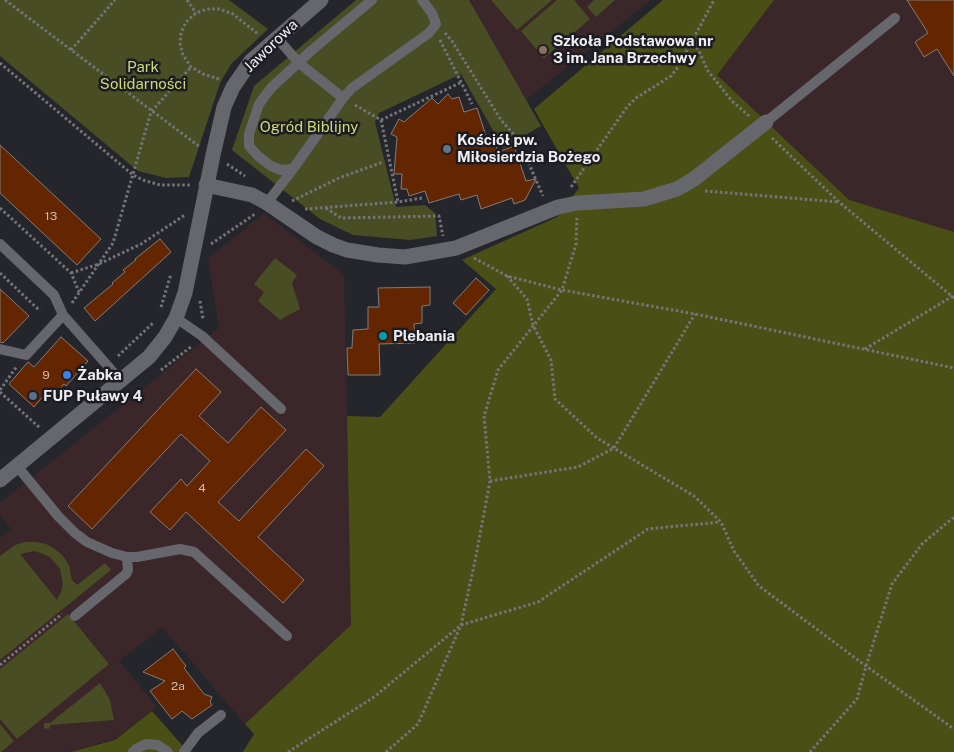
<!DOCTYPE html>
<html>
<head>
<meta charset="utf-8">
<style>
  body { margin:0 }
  canvas { display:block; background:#25262b }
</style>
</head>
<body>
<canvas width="954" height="752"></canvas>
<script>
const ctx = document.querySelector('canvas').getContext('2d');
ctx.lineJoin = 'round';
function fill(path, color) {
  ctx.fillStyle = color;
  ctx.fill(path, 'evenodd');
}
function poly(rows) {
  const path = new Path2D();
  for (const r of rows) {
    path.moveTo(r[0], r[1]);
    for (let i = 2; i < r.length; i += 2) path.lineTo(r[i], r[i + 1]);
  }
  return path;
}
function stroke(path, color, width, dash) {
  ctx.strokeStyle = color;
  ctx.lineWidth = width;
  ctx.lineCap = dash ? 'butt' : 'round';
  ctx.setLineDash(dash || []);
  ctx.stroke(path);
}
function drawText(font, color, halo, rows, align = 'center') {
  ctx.font = font + ' "Public Sans",sans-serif';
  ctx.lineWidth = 5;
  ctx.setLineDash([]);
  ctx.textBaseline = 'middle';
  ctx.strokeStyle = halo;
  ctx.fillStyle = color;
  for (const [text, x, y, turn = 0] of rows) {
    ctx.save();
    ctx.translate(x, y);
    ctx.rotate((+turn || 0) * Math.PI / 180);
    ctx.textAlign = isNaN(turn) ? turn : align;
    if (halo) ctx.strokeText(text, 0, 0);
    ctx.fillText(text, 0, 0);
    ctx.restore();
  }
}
fill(poly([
  [469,0,651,0,526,100],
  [774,0,954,0,954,232,849,201,717,75],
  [264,213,344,275,351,625,245,724,162,627,119,661,157,707,115,739,70,752,0,752,0,538,11,529,0,515,0,503,219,328,208,259]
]), '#3b2729');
fill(poly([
  [0,0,229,0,268,29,231,64,220,83,189,177,166,178,138,171,0,56],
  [356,0,469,0,541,126,503,148,461,74,379,113,375,122,396,207,425,205,435,213,437,236,410,240,353,235,320,219,232,150,254,86],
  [491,0,552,0,517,30],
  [557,0,574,0,590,19,544,58,521,31],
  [594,0,615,0,596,17,587,7],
  [275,258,297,275,292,283,300,309,280,320,258,301,264,292,254,284],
  [25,542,36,542,46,544,55,549,63,556,69,565,72,580,77,585,105,563,111,570,0,660,0,556,15,545],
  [35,551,50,557,60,569,63,584,61,592,57,600,20,554],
  [68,614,109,664,17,739,0,719,0,669],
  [100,683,110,700,114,720,51,725,49,729,44,728,44,723,50,723],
  [0,724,14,741,1,752,0,752]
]), '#484d23');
fill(poly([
  [663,0,774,0,717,75,849,200,954,232,954,752,243,752,254,734,245,724,351,625,347,416,380,417,496,289,462,260,557,217,579,188,534,109],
  [152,711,188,752,71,752,115,740]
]), '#4a5015');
const building = poly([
  [907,0,954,0,954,76,937,49,924,57,915,42,928,33,907,0],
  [448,94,452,99,459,97,464,112,477,108,487,139,493,137,498,152,514,146,526,181,536,179,525,200,514,204,512,198,481,209,477,195,461,200,459,194,429,203,425,191,409,196,407,189,401,189,402,174,394,174,397,137,391,134,399,119,404,122,432,98,438,104,448,94],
  [0,145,101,239,77,265,0,193,0,145],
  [160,239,171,252,95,321,84,308,113,284,112,283,125,272,123,270,136,260,135,259,160,239],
  [476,278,489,290,466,315,453,303,476,278],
  [430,287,430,305,422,306,422,323,414,324,415,343,379,344,380,375,348,375,347,348,352,348,353,330,368,329,368,307,379,307,378,288,430,287],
  [0,289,29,316,3,343,0,342,0,289],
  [61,337,88,361,66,386,64,384,55,394,49,389,34,407,9,384,28,362,34,367,61,337],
  [196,369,221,392,199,416,228,443,261,407,286,430,218,502,239,521,306,449,324,466,258,537,304,580,283,603,186,512,170,530,150,512,181,479,187,486,210,461,181,434,92,529,68,506,196,369],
  [173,649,186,666,184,668,204,694,212,697,210,702,212,705,192,719,182,711,172,719,150,691,165,681,143,672,173,649]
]);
fill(building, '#632600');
stroke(building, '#837c78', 1);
stroke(poly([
  [5,0,200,147],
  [187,0,196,13],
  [445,33,452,41,501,120,518,139,543,196],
  [693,38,708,71,732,101,749,116],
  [440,40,472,104],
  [71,50,115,0],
  [0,63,133,175,143,180,160,185,191,185],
  [219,79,203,74,191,67,183,55,180,43,181,33,186,22,196,13,207,9,219,9,233,14,258,34],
  [355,105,381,120,398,202],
  [381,120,462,82],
  [772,138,839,202,954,298],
  [227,164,245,176],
  [571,187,627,107,636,98,671,76,678,67,714,0],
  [705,191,839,202],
  [292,201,339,178,383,162],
  [0,208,71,273,79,292],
  [326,208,341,218,439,216,443,236],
  [305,209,398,202,422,198],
  [211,244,255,214],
  [474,258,507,276,562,290,695,314,954,368],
  [0,273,40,311],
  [71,273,99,264,141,244,185,215],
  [507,276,527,299,533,325,551,360,555,399,597,438,694,496,721,522,734,551,759,586,866,666,954,729],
  [200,301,203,319],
  [72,303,113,243,151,112,191,67],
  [161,307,171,274],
  [865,349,953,296],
  [118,356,153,323],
  [161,370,192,346],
  [0,390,17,366],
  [0,392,40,428],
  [490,481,578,467,614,448,695,314],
  [0,665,62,614],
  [288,752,374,697,461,625,538,602,648,529,720,522],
  [386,752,418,724,461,625,475,561,490,481,484,416,498,370,562,290,576,244,577,218],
  [810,752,857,699,866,666,892,584,922,544,954,517]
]), '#74757a', 3, [2.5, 2.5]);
stroke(poly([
  [277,38,299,63,343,98],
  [766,122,895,18],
  [293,169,281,170,271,166,258,156,249,146,249,134,259,104,271,88,312,50,372,0],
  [267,203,293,169,343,98,352,88,429,33,436,24,432,13,422,0],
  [0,244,54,295,63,315,121,381],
  [176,318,202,336,281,409],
  [0,349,26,355,63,315],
  [17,466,58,516,75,533,87,542,112,553,127,557,137,557,180,549,194,552,287,636],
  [75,616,126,574,128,570,127,557],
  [133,752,136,749,146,744,158,745,168,752],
  [184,752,198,733,221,715]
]), '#66666d', 10);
stroke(poly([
  [206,185,252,195,267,203,317,237,333,245,347,250,378,255,405,257,456,248,558,207,577,203,644,199,677,189,694,179,766,122]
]), '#66666d', 15);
stroke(poly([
  [0,480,149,357,165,337,176,318,185,293,213,155,224,107,233,87,251,61,321,0]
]), '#66666d', 15);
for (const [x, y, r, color] of [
  [543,50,5,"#8d6e63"],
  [447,149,5,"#6b7280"],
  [383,336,5,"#0f9aa8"],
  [67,375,5,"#3f7fe0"],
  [33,396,5,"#5c6f8a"]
]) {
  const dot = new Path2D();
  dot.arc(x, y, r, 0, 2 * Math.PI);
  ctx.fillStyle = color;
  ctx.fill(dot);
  stroke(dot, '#1c1c22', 2);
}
drawText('12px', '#cbbdb6', null, [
  ["13",51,216],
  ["9",46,375],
  ["4",202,488],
  ["2a",178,686]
]);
drawText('bold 15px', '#eeeff3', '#1c1c22', [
  ["Szkoła Podstawowa nr",553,41],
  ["3 im. Jana Brzechwy",553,58],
  ["Kościół pw.",457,140],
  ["Miłosierdzia Bożego",457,157],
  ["Plebania",393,336],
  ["Żabka",77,375],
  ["FUP Puławy 4",43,396]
], 'left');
drawText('15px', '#eeeff3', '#1c1c22', [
  ["Jaworowa",271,46,-44]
]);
drawText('15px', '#cfdb73', '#1c1c22', [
  ["Park",143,67],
  ["Solidarności",143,84],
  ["Ogród Biblijny",309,127]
]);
</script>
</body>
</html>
